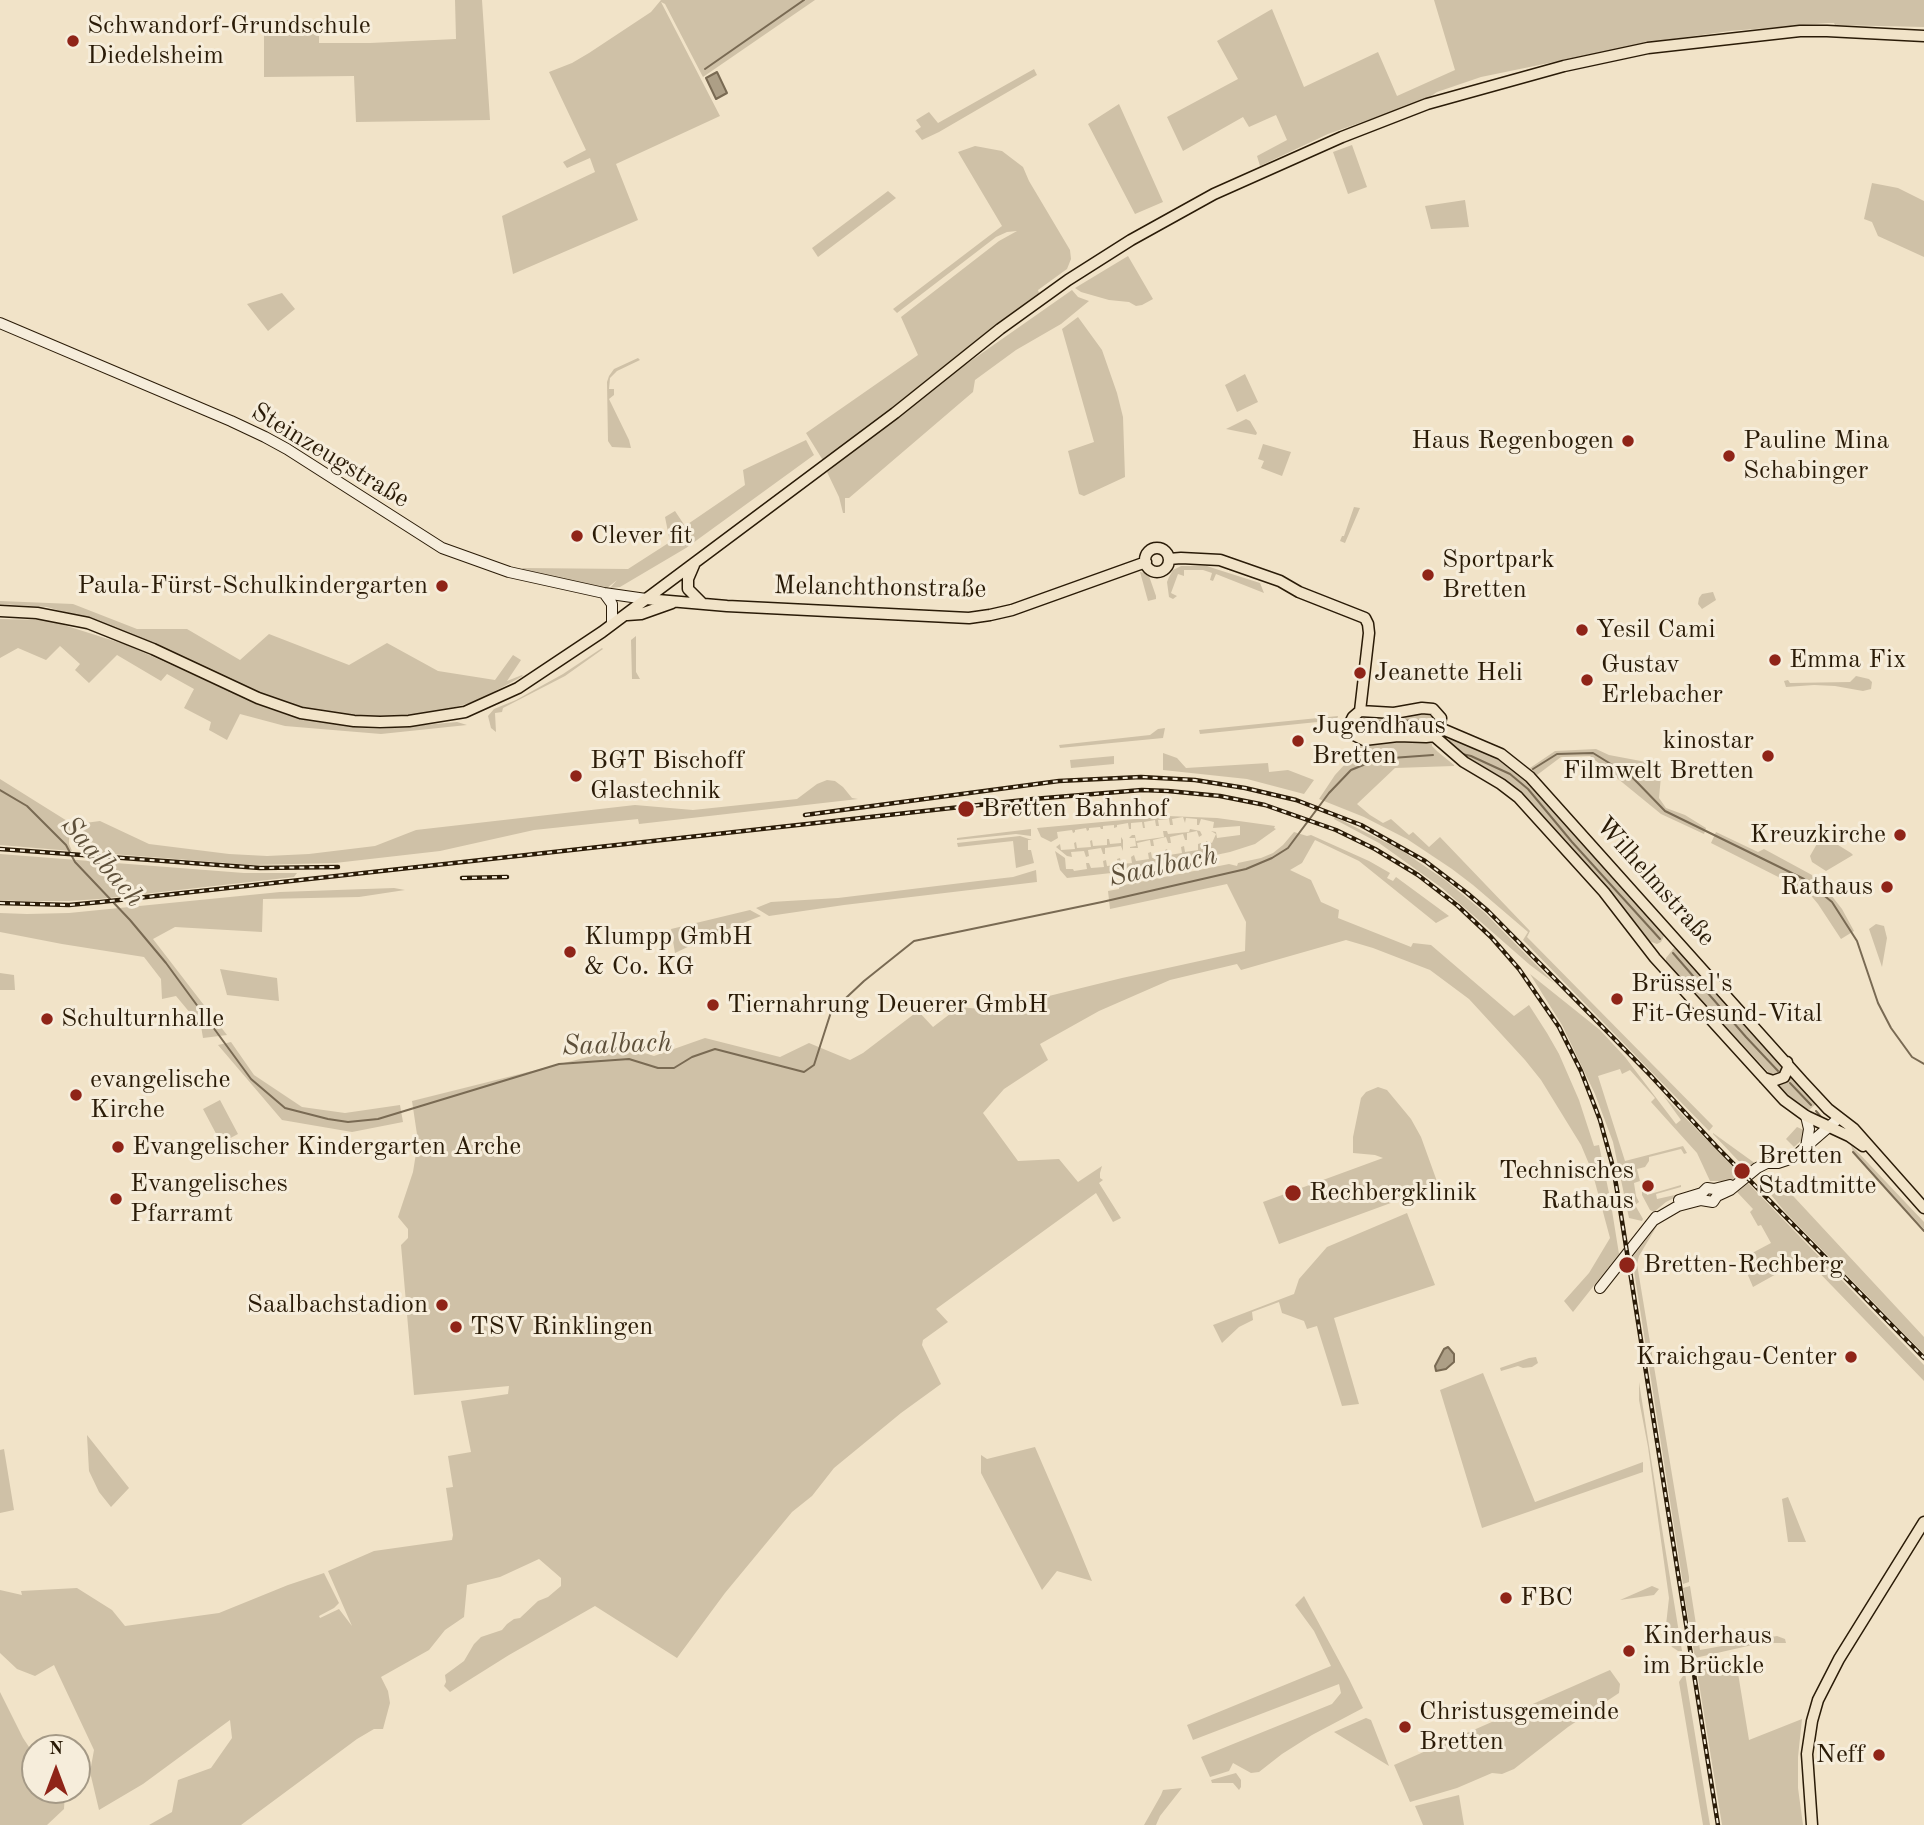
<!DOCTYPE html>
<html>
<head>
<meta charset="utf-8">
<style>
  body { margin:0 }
  #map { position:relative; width:1924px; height:1825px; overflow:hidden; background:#f1e3c8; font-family:"Old Standard TT",serif }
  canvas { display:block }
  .north { position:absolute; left:21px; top:1734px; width:70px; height:70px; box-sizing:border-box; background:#f6eddb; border:2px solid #a49986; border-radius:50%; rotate:0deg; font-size:19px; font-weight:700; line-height:28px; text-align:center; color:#2a1b07 }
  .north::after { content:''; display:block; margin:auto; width:24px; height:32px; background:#8f2418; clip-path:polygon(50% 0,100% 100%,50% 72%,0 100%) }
</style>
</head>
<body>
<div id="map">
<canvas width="1924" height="1825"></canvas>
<div class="north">N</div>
</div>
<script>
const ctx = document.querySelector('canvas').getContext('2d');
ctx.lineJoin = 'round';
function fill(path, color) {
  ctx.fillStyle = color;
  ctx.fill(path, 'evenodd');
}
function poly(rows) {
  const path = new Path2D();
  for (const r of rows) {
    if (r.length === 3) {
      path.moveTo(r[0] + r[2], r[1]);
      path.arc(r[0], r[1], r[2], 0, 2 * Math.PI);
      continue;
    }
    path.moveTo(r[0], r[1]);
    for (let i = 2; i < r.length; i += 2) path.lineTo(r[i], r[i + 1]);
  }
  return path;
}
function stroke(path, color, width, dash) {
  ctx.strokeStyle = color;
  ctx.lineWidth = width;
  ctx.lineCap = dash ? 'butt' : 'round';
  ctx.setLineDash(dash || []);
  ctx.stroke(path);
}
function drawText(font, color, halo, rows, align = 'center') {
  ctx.font = font + ' "Old Standard TT",serif';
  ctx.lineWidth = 6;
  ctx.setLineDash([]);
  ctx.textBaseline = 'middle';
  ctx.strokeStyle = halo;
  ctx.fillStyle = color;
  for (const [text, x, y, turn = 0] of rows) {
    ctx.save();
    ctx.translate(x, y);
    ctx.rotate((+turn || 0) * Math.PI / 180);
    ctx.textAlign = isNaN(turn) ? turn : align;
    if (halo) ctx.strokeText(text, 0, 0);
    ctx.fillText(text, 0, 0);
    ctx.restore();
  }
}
fill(poly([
  [455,0,482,0,490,120,356,122,354,76,264,77,264,27,252,26,252,20,319,20,319,43,370,43,456,39],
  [661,0,815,0,703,77,665,4,661,2,720,116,616,164,638,220,513,274,502,216,595,172,590,158,567,168,563,162,586,150,549,72,572,63,589,53,651,12],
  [1434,0,1924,0,1924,27,1835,25,1834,23,1828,23,1730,31,1651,42,1481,77,1437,92,1425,100,1328,134,1260,166,1257,156,1287,140,1276,115,1249,127,1243,117,1183,151,1167,117,1238,79,1217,41,1272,9,1304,87,1378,52,1397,96,1455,70],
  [1034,69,1037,75,939,132,922,140,915,131,921,127,916,120,929,112,938,123],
  [1119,104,1163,202,1135,214,1088,124],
  [1352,145,1367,187,1348,194,1333,152],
  [975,146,1002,151,1023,167,1029,181,1070,250,1071,259,1067,269,1038,290,1039,293,984,334,948,366,824,462,806,433,918,355,901,317,999,241,1017,231,1007,232,996,237,897,313,893,309,1002,226,958,152],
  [1872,183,1898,188,1924,201,1924,257,1878,236,1872,222,1864,219],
  [888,191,896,198,818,257,812,248],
  [1465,200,1469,227,1431,229,1425,206],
  [1128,256,1153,299,1142,305,1136,306,1129,302,1109,300,1081,292,1075,288],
  [1072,290,1078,297,1089,301,1061,324,1016,350,975,380,973,392,849,498,845,498,845,513,843,513,839,497,827,472,955,372],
  [282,293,295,309,268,331,247,304],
  [1078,317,1102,350,1117,393,1123,417,1125,477,1084,496,1079,494,1068,451,1094,442,1062,329],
  [638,358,640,360,617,371,610,378,609,389,614,389,614,395,609,399,629,440,631,448,612,447,608,441,607,382,609,376,614,369],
  [1245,374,1258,402,1237,412,1225,385],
  [1246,419,1250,421,1257,433,1256,435,1226,429],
  [806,440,814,455,686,548,620,587,610,588,617,580,606,589,524,572,522,568,628,569,670,542,665,517,675,511,685,526,745,485,743,470],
  [1263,444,1291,452,1282,476,1261,468,1264,461,1258,459],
  [1354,507,1360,508,1345,543,1340,541,1342,536,1344,536],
  [1181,566,1207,566,1219,570,1260,583,1264,593,1216,574,1213,581,1210,580,1212,573,1203,570,1184,570,1184,576,1178,574,1171,593,1177,596,1173,599,1169,597,1167,582,1169,577,1173,570],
  [1140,572,1145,573,1149,576,1156,596,1156,599,1148,601],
  [1713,592,1716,600,1702,609,1698,604,1699,598,1702,594],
  [0,601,73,604,137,629,187,629,240,660,269,634,349,665,387,643,438,671,495,680,513,655,521,660,507,681,522,675,523,676,477,701,426,715,391,718,367,718,331,714,277,701,135,636,98,622,47,607,0,604],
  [0,619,48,620,127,645,267,708,287,715,363,728,380,729,457,722,467,725,381,734,285,726,240,714,227,740,209,730,211,722,184,708,194,689,167,674,161,681,117,655,89,683,75,670,80,664,60,646,46,660,18,648,0,658],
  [636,636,636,672,640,679,632,679,631,640],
  [602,648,603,649,565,676,503,708,502,712,495,713,496,732,491,728,488,716,494,709,516,700,563,674],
  [1856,676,1869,679,1872,682,1871,689,1863,691,1835,686,1814,685,1786,687,1784,681,1788,680,1790,683,1850,682],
  [1425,713,1431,715,1435,722,1433,730,1428,733,1364,735,1357,729,1357,720,1364,715,1408,715],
  [1338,716,1337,720,1200,734,1199,730],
  [1165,728,1163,738,1060,748,1059,745,1150,735,1158,729],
  [1451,737,1468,742,1515,767,1663,930,1664,936,1661,942,1657,944,1649,941,1547,824,1446,743],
  [1388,740,1432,741,1432,746,1438,752,1454,765,1454,766,1395,768,1357,804,1370,815,1383,823,1391,819,1409,835,1413,832,1429,847,1440,837,1530,931,1527,937,1713,1126,1709,1131,1523,940,1528,932,1473,885,1452,869,1407,839,1364,817,1319,799,1335,775,1346,763,1361,754,1358,747,1361,744],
  [1596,749,1609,755,1662,765,1659,798,1666,808,1685,815,1706,828,1704,834,1661,814,1590,756,1561,757,1537,775,1530,768,1555,751],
  [1163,753,1177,758,1186,768,1268,763,1269,772,1288,770,1314,780,1304,794,1247,779,1163,770],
  [1114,756,1114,764,1071,768,1070,760],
  [0,779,72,824,69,834,69,844,72,851,0,845],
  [827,780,835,781,843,787,852,798,858,799,639,824,638,819,534,830,440,851,335,863,252,865,87,852,79,844,77,836,85,823,100,821,149,844,229,854,267,856,309,854,375,846,416,830,635,805,693,810,797,799,817,784],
  [1167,816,1217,818,1275,826,1274,828,1276,829,1255,844,1230,852,1130,873,1120,874,1120,872,1067,878,1060,870,1055,851,1065,858,1066,869,1073,869,1074,871,1087,869,1086,863,1089,863,1091,868,1104,867,1103,861,1106,860,1107,866,1118,865,1117,859,1120,858,1121,864,1132,863,1131,857,1134,855,1136,861,1149,859,1148,853,1151,852,1152,858,1165,856,1165,850,1167,849,1169,855,1182,853,1181,847,1184,846,1185,852,1198,850,1198,844,1201,843,1202,849,1207,848,1206,841,1212,843,1216,834,1211,831,1216,832,1217,838,1240,835,1240,826,1213,828,1214,822,1201,819,1199,825,1197,825,1197,819,1186,818,1185,823,1183,817,1172,819,1173,825,1170,825,1169,819,1158,820,1159,826,1156,826,1155,820,1144,822,1145,828,1143,828,1142,822,1131,823,1131,829,1129,829,1128,823,1117,825,1117,827,1114,828,1114,825,1103,826,1103,829,1101,829,1100,827,1089,828,1089,830,1087,831,1086,828,1075,830,1075,832,1073,833,1072,830,1057,832,1058,838,1051,842,1041,837,1037,828],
  [1335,817,1401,850,1445,880,1485,913,1554,983,1530,965,1442,888,1379,843,1334,819],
  [1031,829,1031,836,1016,834,957,840,957,838],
  [1190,829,1200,831,1202,835,1199,837,1197,831,1187,833,1187,840,1185,840,1183,834,1170,837,1171,843,1168,843,1166,837,1153,840,1154,846,1151,846,1150,840,1137,843,1138,848,1130,848,1130,847,1136,846,1135,838,1129,838,1132,835,1135,835,1136,841,1164,837,1163,831,1167,831,1168,834,1189,832],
  [1294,832,1307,836,1311,835,1369,861,1390,873,1387,878,1393,881,1396,877,1449,916,1436,923,1359,861,1315,840,1302,863,1290,870,1311,880,1321,902,1339,910,1338,918,1411,947,1413,943,1431,945,1514,1016,1529,1005,1547,1033,1559,1054,1579,1100,1594,1146,1599,1145,1610,1198,1619,1254,1573,1312,1564,1301,1589,1273,1610,1238,1592,1171,1581,1145,1541,1080,1525,1060,1469,999,1430,970,1373,948,1346,940,1241,970,1237,964,1170,980,1099,1011,1040,1044,1048,1060,1004,1089,983,1113,1018,1161,1059,1159,1078,1182,1102,1166,1100,1173,1100,1178,1103,1180,1099,1183,1121,1218,1113,1222,1096,1193,936,1309,948,1322,923,1340,922,1345,941,1384,901,1413,834,1468,812,1496,792,1512,725,1593,677,1658,595,1606,509,1655,450,1692,444,1686,446,1682,445,1675,464,1661,474,1644,481,1637,502,1630,507,1624,514,1619,520,1618,538,1601,548,1597,561,1586,561,1578,539,1559,500,1577,467,1585,464,1617,445,1630,429,1650,381,1677,388,1691,390,1703,383,1729,374,1729,357,1739,241,1825,149,1825,172,1812,178,1780,211,1768,232,1738,230,1720,143,1784,99,1810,90,1772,94,1750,54,1665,35,1676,17,1669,0,1653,0,1590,22,1595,21,1591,77,1588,112,1610,125,1626,219,1613,288,1585,324,1573,339,1603,334,1608,319,1616,320,1618,339,1609,352,1626,328,1571,374,1551,452,1540,453,1535,446,1488,453,1487,448,1456,471,1452,461,1401,508,1394,509,1386,414,1395,401,1245,408,1238,408,1229,398,1217,413,1172,418,1141,412,1101,592,1056,615,1048,632,1049,654,1056,705,1038,780,1057,809,1043,850,1060,863,1053,918,1011,933,1027,959,1007,992,1010,1122,978,1245,951,1246,922,1227,884,1110,909,1108,891,1119,889,1119,886,1229,864,1237,866,1238,863,1261,858,1273,853,1283,845],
  [1716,832,1758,852,1764,849,1812,875,1813,878,1824,886,1842,909,1854,931,1841,939,1818,904,1808,892,1711,843],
  [1822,835,1851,853,1853,855,1826,871,1812,862,1810,856],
  [1020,836,1032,840,1028,840,1028,850,1031,850,1034,863,1016,868,1013,841,958,847,957,843],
  [1121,837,1123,840,1123,851,1121,846,1105,848,1105,854,1103,854,1101,848,1088,850,1089,856,1086,857,1084,851,1071,852,1072,857,1067,856,1056,847,1060,844,1061,850,1075,849,1074,843,1076,842,1077,848,1091,847,1090,841,1092,840,1093,846,1107,845,1107,839,1109,839,1110,844,1121,843],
  [0,854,244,873,297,873,294,877,99,899,69,901,19,901,0,900],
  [1036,870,1037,882,844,905,769,916,756,908,771,902,838,898,978,881,1013,877],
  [394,888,405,890,359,897,263,899,262,932,175,927,153,939,227,1035,203,1038,201,1026,176,996,162,999,161,979,144,957,62,944,0,932,0,913,27,914,69,913,280,892],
  [750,910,761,916,715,934,675,953,671,929],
  [1876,924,1884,926,1887,938,1882,967,1869,929],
  [1674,948,1677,949,1783,1066,1783,1069,1779,1074,1773,1075,1769,1073,1666,963,1666,958],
  [220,969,277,978,279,1001,227,995],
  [0,973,14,975,15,990,0,990],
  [1530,974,1600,1030,1625,1057,1676,1124,1681,1120,1663,1095,1741,1175,1729,1181,1710,1181,1697,1153,1651,1102,1655,1098,1630,1070,1622,1074,1620,1069,1598,1076,1625,1161,1683,1146,1687,1153,1684,1154,1681,1149,1649,1157,1649,1161,1645,1167,1637,1169,1640,1181,1634,1183,1636,1196,1639,1202,1635,1205,1643,1219,1642,1221,1629,1218,1613,1142,1595,1094,1562,1025],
  [231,1042,254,1075,302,1107,345,1113,400,1105,403,1122,352,1132,282,1120,218,1045],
  [1790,1076,1818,1102,1808,1111,1797,1104,1776,1084,1786,1081],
  [1378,1087,1387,1090,1411,1119,1421,1137,1439,1187,1399,1200,1279,1244,1263,1202,1383,1158,1375,1155,1353,1153,1353,1137,1361,1098,1366,1092],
  [220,1100,238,1134,221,1143,203,1109],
  [1797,1127,1806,1131,1803,1139,1794,1147,1786,1139],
  [1713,1133,1756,1164,1747,1170,1713,1134],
  [1851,1145,1924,1222,1924,1229,1853,1152],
  [1748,1183,1924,1365,1924,1381,1805,1258,1753,1287,1741,1259,1771,1243,1761,1225,1758,1226,1750,1212,1753,1209,1737,1192],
  [1777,1183,1780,1185,1782,1184,1924,1337,1924,1354,1785,1212,1768,1191],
  [1681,1185,1681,1187,1656,1194,1657,1199,1684,1193,1666,1202,1654,1212,1650,1210,1642,1195,1642,1191,1645,1190,1647,1195],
  [1407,1213,1435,1285,1334,1318,1359,1404,1342,1406,1317,1326,1307,1329,1304,1321,1282,1313,1279,1302,1252,1312,1253,1320,1239,1327,1222,1343,1213,1325,1294,1294,1299,1279,1327,1247],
  [1658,1224,1639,1256,1637,1264,1689,1577,1689,1582,1683,1584,1632,1258],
  [1536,1357,1538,1363,1532,1367,1523,1368,1518,1366,1501,1371,1500,1368,1529,1358],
  [1483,1373,1535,1502,1643,1462,1643,1472,1482,1528,1440,1390],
  [1639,1382,1664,1541,1682,1651,1678,1651,1672,1647,1665,1634,1669,1598,1648,1447,1639,1400],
  [87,1435,129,1488,111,1507,99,1492,89,1471],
  [1035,1447,1073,1535,1092,1581,1057,1571,1042,1590,981,1473,981,1455,987,1459],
  [4,1449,14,1510,0,1513,0,1450],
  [1788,1497,1806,1542,1788,1542,1782,1499],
  [1652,1586,1659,1589,1654,1595,1620,1600],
  [1690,1586,1700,1650,1777,1636,1785,1639,1786,1643,1761,1643,1695,1658,1683,1588],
  [1304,1596,1349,1679,1363,1708,1312,1735,1282,1754,1259,1772,1251,1773,1233,1763,1229,1771,1210,1777,1201,1757,1332,1704,1341,1693,1339,1684,1193,1740,1187,1725,1331,1666,1314,1631,1295,1605],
  [1736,1661,1749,1740,1802,1719,1798,1757,1798,1788,1803,1825,1722,1825,1697,1671],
  [1610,1670,1620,1684,1619,1693,1568,1727,1514,1769,1502,1774,1492,1773,1457,1788,1410,1802,1394,1765],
  [1685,1673,1702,1777,1710,1825,1703,1825,1679,1682],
  [0,1692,23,1738,35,1756,35,1790,63,1790,65,1792,64,1809,47,1825,0,1825],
  [1366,1718,1371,1720,1389,1766,1334,1732],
  [1236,1773,1241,1780,1241,1787,1239,1790,1233,1783,1212,1783,1211,1780],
  [1182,1788,1160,1816,1156,1825,1144,1825,1161,1795,1163,1790],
  [1459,1795,1464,1825,1423,1825,1415,1806]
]), '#cfc1a7');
const water = poly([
  [717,72,727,93,716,99,706,78,717,72],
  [1429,720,1429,726,1362,728,1362,722,1429,720],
  [1448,1347,1454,1354,1454,1362,1446,1369,1436,1371,1435,1366,1444,1349,1448,1347]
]);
fill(water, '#ad9f86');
stroke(water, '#796a53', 2);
stroke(poly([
  [705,69,804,0],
  [1462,754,1471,756,1510,774,1528,789,1572,842,1660,939],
  [1533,769,1557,754,1593,753,1632,777,1665,811,1804,879,1832,902,1857,941,1878,1003,1891,1028,1912,1057,1924,1064],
  [0,790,27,806,66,845,75,862,130,920,166,963,251,1079,285,1108,328,1119,348,1122,378,1119,559,1064,629,1059,658,1068,674,1068,692,1057,715,1049,804,1072,814,1065,831,1012,864,981,914,941,1102,902,1246,869,1272,858,1288,848,1329,793,1351,770,1378,759,1433,755],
  [1673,953,1746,1037,1778,1071],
  [1790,1083,1811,1105],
  [1816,1111,1822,1118],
  [1853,1152,1924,1231]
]), '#796a53', 2);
const secondary = poly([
  [0,323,231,421,265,437,287,449,442,548,509,572,604,593,646,599],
  [604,593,612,604,612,624],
  [1806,1116,1809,1129,1806,1147],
  [1679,1200,1702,1193,1707,1188,1714,1189,1730,1185],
  [1654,1220,1678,1206,1701,1200,1713,1202,1717,1196,1730,1190,1757,1168,1767,1163,1778,1163,1793,1158,1839,1118],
  [1600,1288,1656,1217]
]);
const primary = poly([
  [1157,560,12],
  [1169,559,1181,558,1220,560,1280,581,1299,592,1365,618,1368,624,1369,633,1360,711],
  [694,565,688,579,688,589,703,604],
  [646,599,727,606,969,618,990,615,1012,610,1146,562],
  [0,611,37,613,88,623,153,649,258,698,301,713,354,721,380,722,409,721,465,712,518,688,602,632,895,413,1000,329,1068,280,1131,240,1214,194,1342,137,1427,104,1564,66,1648,48,1800,31,1827,31,1924,36],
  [627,615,641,614,672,603],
  [1422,708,1433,709,1441,718,1439,730,1434,736,1426,737,1398,736,1364,740,1356,736,1351,729,1350,723,1353,717,1360,711,1394,713,1422,708],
  [1440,728,1501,754,1530,777,1803,1082,1828,1109,1854,1129,1924,1208],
  [1434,736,1464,762,1501,784,1518,797,1604,892,1655,958,1784,1100,1806,1116,1849,1136,1863,1146],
  [1764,1078,1773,1081,1784,1077,1788,1068,1787,1062],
  [1812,1825,1807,1754,1812,1721,1818,1700,1839,1659,1924,1522]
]);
stroke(secondary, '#2a1b07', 12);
stroke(primary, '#2a1b07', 13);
stroke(secondary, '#f6eddb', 10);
stroke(primary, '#f1e3c8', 10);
const rail = poly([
  [805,815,1059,781,1141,777,1195,780,1245,788,1296,800,1361,825,1425,861,1467,893,1488,911,1650,1075,1716,1146,1924,1358],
  [0,849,260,868,338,867],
  [462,878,507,877],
  [0,903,69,905,101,902,1033,799,1142,790,1168,791,1220,796,1265,805,1336,830,1375,849,1418,875,1458,906,1491,937,1519,969,1559,1027,1581,1071,1600,1120,1613,1167,1618,1196,1718,1825]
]);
stroke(rail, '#2a1b07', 4.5);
stroke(rail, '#f6eddb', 2, [5]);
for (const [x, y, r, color] of [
  [73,41,7,"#8f2418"],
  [1628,441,7,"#8f2418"],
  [1729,456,7,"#8f2418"],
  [577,536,7,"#8f2418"],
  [1428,575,7,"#8f2418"],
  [442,586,7,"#8f2418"],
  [1582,630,7,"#8f2418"],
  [1775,660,7,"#8f2418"],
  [1360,673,7,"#8f2418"],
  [1587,680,7,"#8f2418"],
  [1298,741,7,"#8f2418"],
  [1768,756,7,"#8f2418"],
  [576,776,7,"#8f2418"],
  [966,809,9,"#8f2418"],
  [1900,835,7,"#8f2418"],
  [1887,887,7,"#8f2418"],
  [570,952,7,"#8f2418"],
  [1617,999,7,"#8f2418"],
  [713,1005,7,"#8f2418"],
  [47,1019,7,"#8f2418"],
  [76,1095,7,"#8f2418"],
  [118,1147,7,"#8f2418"],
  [1742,1171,9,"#8f2418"],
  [1648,1186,7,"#8f2418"],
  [1293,1193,9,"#8f2418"],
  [116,1199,7,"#8f2418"],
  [1627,1265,9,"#8f2418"],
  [442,1305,7,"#8f2418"],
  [456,1327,7,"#8f2418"],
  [1851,1357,7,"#8f2418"],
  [1506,1598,7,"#8f2418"],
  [1629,1651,7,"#8f2418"],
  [1405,1727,7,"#8f2418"],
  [1879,1755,7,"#8f2418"]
]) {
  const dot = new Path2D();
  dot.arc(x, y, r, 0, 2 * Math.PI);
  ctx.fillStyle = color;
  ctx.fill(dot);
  stroke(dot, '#f6eddb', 2.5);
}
drawText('26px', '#2a1b07', '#f6eddb', [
  ["Schwandorf-Grundschule",87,26],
  ["Diedelsheim",87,56],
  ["Haus Regenbogen",1614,441,"right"],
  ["Pauline Mina",1743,441],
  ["Schabinger",1743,471],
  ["Clever fit",591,536],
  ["Sportpark",1442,560],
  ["Bretten",1442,590],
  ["Paula-Fürst-Schulkindergarten",428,586,"right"],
  ["Yesil Cami",1596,630],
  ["Emma Fix",1789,660],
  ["Gustav",1601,665],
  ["Erlebacher",1601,695],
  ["Jeanette Heli",1374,673],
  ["Jugendhaus",1312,726],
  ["Bretten",1312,756],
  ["kinostar",1754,741,"right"],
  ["Filmwelt Bretten",1754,771,"right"],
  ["BGT Bischoff",590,761],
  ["Glastechnik",590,791],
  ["Bretten Bahnhof",982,809],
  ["Kreuzkirche",1886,835,"right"],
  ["Rathaus",1873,887,"right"],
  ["Klumpp GmbH",584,937],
  ["& Co. KG",584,967],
  ["Brüssel's",1631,984],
  ["Fit-Gesund-Vital",1631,1014],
  ["Tiernahrung Deuerer GmbH",727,1005],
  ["Schulturnhalle",61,1019],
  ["evangelische",90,1080],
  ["Kirche",90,1110],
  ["Evangelischer Kindergarten Arche",132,1147],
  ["Bretten",1758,1156],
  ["Stadtmitte",1758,1186],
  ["Technisches",1634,1171,"right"],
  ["Rathaus",1634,1201,"right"],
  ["Evangelisches",130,1184],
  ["Pfarramt",130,1214],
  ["Rechbergklinik",1309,1193],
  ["Bretten-Rechberg",1643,1265],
  ["Saalbachstadion",428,1305,"right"],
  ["TSV Rinklingen",470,1327],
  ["Kraichgau-Center",1837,1357,"right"],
  ["FBC",1520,1598],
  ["Kinderhaus",1643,1636],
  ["im Brückle",1643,1666],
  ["Christusgemeinde",1419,1712],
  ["Bretten",1419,1742],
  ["Neff",1865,1755,"right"]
], 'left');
drawText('26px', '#2a1b07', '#f6eddb', [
  ["Steinzeugstraße",330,456,31],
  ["Melanchthonstraße",880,588,1],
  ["Wilhelmstraße",1655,882,48]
]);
drawText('italic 28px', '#5e503a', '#f6eddb', [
  ["Saalbach",102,862,49],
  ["Saalbach",1163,867,-12],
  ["Saalbach",617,1045,-2]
]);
</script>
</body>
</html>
